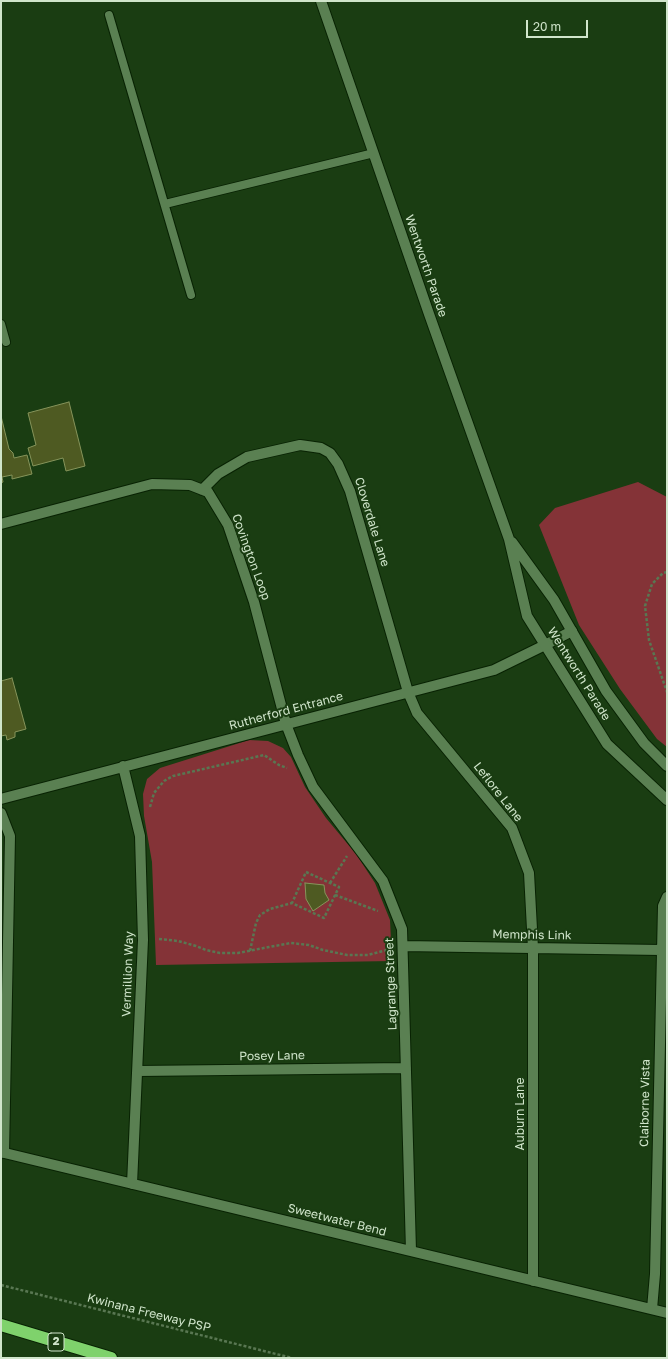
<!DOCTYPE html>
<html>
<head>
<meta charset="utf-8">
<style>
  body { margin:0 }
  #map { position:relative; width:668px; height:1359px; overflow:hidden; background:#1a3d12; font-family:"Golos Text",sans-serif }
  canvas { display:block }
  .frame { position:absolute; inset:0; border:2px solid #d0e5cb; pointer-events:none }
  .scale { position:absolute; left:526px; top:20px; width:62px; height:18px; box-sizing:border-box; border:2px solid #d0e5cb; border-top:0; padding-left:5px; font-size:12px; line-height:14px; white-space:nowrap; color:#d0e5cb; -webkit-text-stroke:3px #1a3d12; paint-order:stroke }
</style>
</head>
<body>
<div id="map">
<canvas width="668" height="1359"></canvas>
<div class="frame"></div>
<div class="scale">20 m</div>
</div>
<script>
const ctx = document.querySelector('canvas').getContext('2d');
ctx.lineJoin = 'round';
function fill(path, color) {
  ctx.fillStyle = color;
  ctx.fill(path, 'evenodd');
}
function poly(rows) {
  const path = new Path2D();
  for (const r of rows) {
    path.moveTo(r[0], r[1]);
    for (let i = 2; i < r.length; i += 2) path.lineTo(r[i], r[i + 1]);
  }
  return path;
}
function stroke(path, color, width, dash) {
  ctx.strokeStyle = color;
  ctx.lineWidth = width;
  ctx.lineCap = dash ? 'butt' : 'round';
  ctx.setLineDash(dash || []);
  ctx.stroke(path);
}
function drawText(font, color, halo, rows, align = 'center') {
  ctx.font = font + ' "Golos Text",sans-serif';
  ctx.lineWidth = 4;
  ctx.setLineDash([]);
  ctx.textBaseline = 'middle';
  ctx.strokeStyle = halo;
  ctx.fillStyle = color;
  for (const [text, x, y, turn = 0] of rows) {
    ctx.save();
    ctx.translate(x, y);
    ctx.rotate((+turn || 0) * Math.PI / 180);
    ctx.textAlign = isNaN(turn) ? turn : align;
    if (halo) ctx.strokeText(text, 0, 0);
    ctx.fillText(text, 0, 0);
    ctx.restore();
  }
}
fill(poly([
  [638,482,667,497,667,747,657,739,620,689,579,625,539,525,555,508],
  [249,740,268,741,283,748,291,757,305,787,326,818,356,854,375,883,390,920,392,961,156,965,152,862,144,816,143,794,147,779,160,768]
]), '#843337');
const building = poly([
  [69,402,85,466,66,471,63,458,33,466,28,448,36,445,28,413,69,402],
  [1,416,9,449,13,453,14,458,27,455,32,474,12,479,12,475,2,477,3,482,1,483,1,416],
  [12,678,26,729,15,732,15,737,7,740,6,735,1,736,1,681,12,678],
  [305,883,324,885,325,893,329,900,313,911,306,899,305,883]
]);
fill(building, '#4e5a22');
stroke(building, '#86945b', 1);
const service = poly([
  [109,15,191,295],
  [165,204,374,153],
  [1,324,6,342]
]);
const minor = poly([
  [202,490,218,474,247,457,300,445,321,448,330,453,338,464,350,491,408,692,417,713,512,828,529,873,533,948,533,1281],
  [1,524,152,484,190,485,208,492,228,525,254,602,286,724,298,755,313,787,383,881,402,929,411,1251],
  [123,766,140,836,143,940,132,1184],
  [1,799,494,670,545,645,572,631],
  [1,813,10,836,4,1153],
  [403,946,661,950],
  [138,1071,406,1068],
  [1,1152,667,1313],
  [652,1309,655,1274,663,906,667,897]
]);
const tertiary = poly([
  [321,1,429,314,509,539,527,616,607,744,667,800],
  [512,542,554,600,606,691,644,743,667,766]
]);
const motorway = poly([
  [1,1325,111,1358]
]);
stroke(service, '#082203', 10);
stroke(minor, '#082203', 12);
stroke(tertiary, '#082203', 12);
stroke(motorway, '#082203', 14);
stroke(poly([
  [667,572,663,573,652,584,645,606,649,640,667,692],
  [150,807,154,793,164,781,173,776,264,755,279,765,287,768],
  [306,872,339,887,324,918,292,903,306,872],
  [330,883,347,856],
  [335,895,378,911],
  [159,939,178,941,196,946,206,950,220,953,238,953,269,947,291,943,309,945,323,950,347,955,368,955,387,950],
  [250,951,256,923,260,915,270,909,292,903],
  [1,1285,292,1358]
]), '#597752', 2.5, [3, 2]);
stroke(service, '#5a8052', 8);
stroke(minor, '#5a8052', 10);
stroke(tertiary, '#5a8052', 10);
stroke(motorway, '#7fd26c', 12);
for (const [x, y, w] of [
  [56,1342,16]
]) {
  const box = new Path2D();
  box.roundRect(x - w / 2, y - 9, w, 18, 3);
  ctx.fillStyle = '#1a3d12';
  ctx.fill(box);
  stroke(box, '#d0e5cb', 1);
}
drawText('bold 11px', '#d0e5cb', null, [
  ["2",56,1342]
]);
drawText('12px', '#d0e5cb', '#1a3d12', [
  ["Wentworth Parade",426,266,71],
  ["Cloverdale Lane",372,522,73],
  ["Covington Loop",251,557,70],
  ["Wentworth Parade",579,674,58],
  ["Rutherford Entrance",286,711,-15],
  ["Leflore Lane",498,792,52],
  ["Memphis Link",532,935,1],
  ["Vermillion Way",128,974,-88],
  ["Lagrange Street",391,984,-92],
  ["Posey Lane",272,1056,-1],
  ["Claiborne Vista",645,1103,-89],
  ["Auburn Lane",520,1114,-90],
  ["Sweetwater Bend",337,1220,14],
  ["Kwinana Freeway PSP",149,1313,14]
]);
</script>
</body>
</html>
